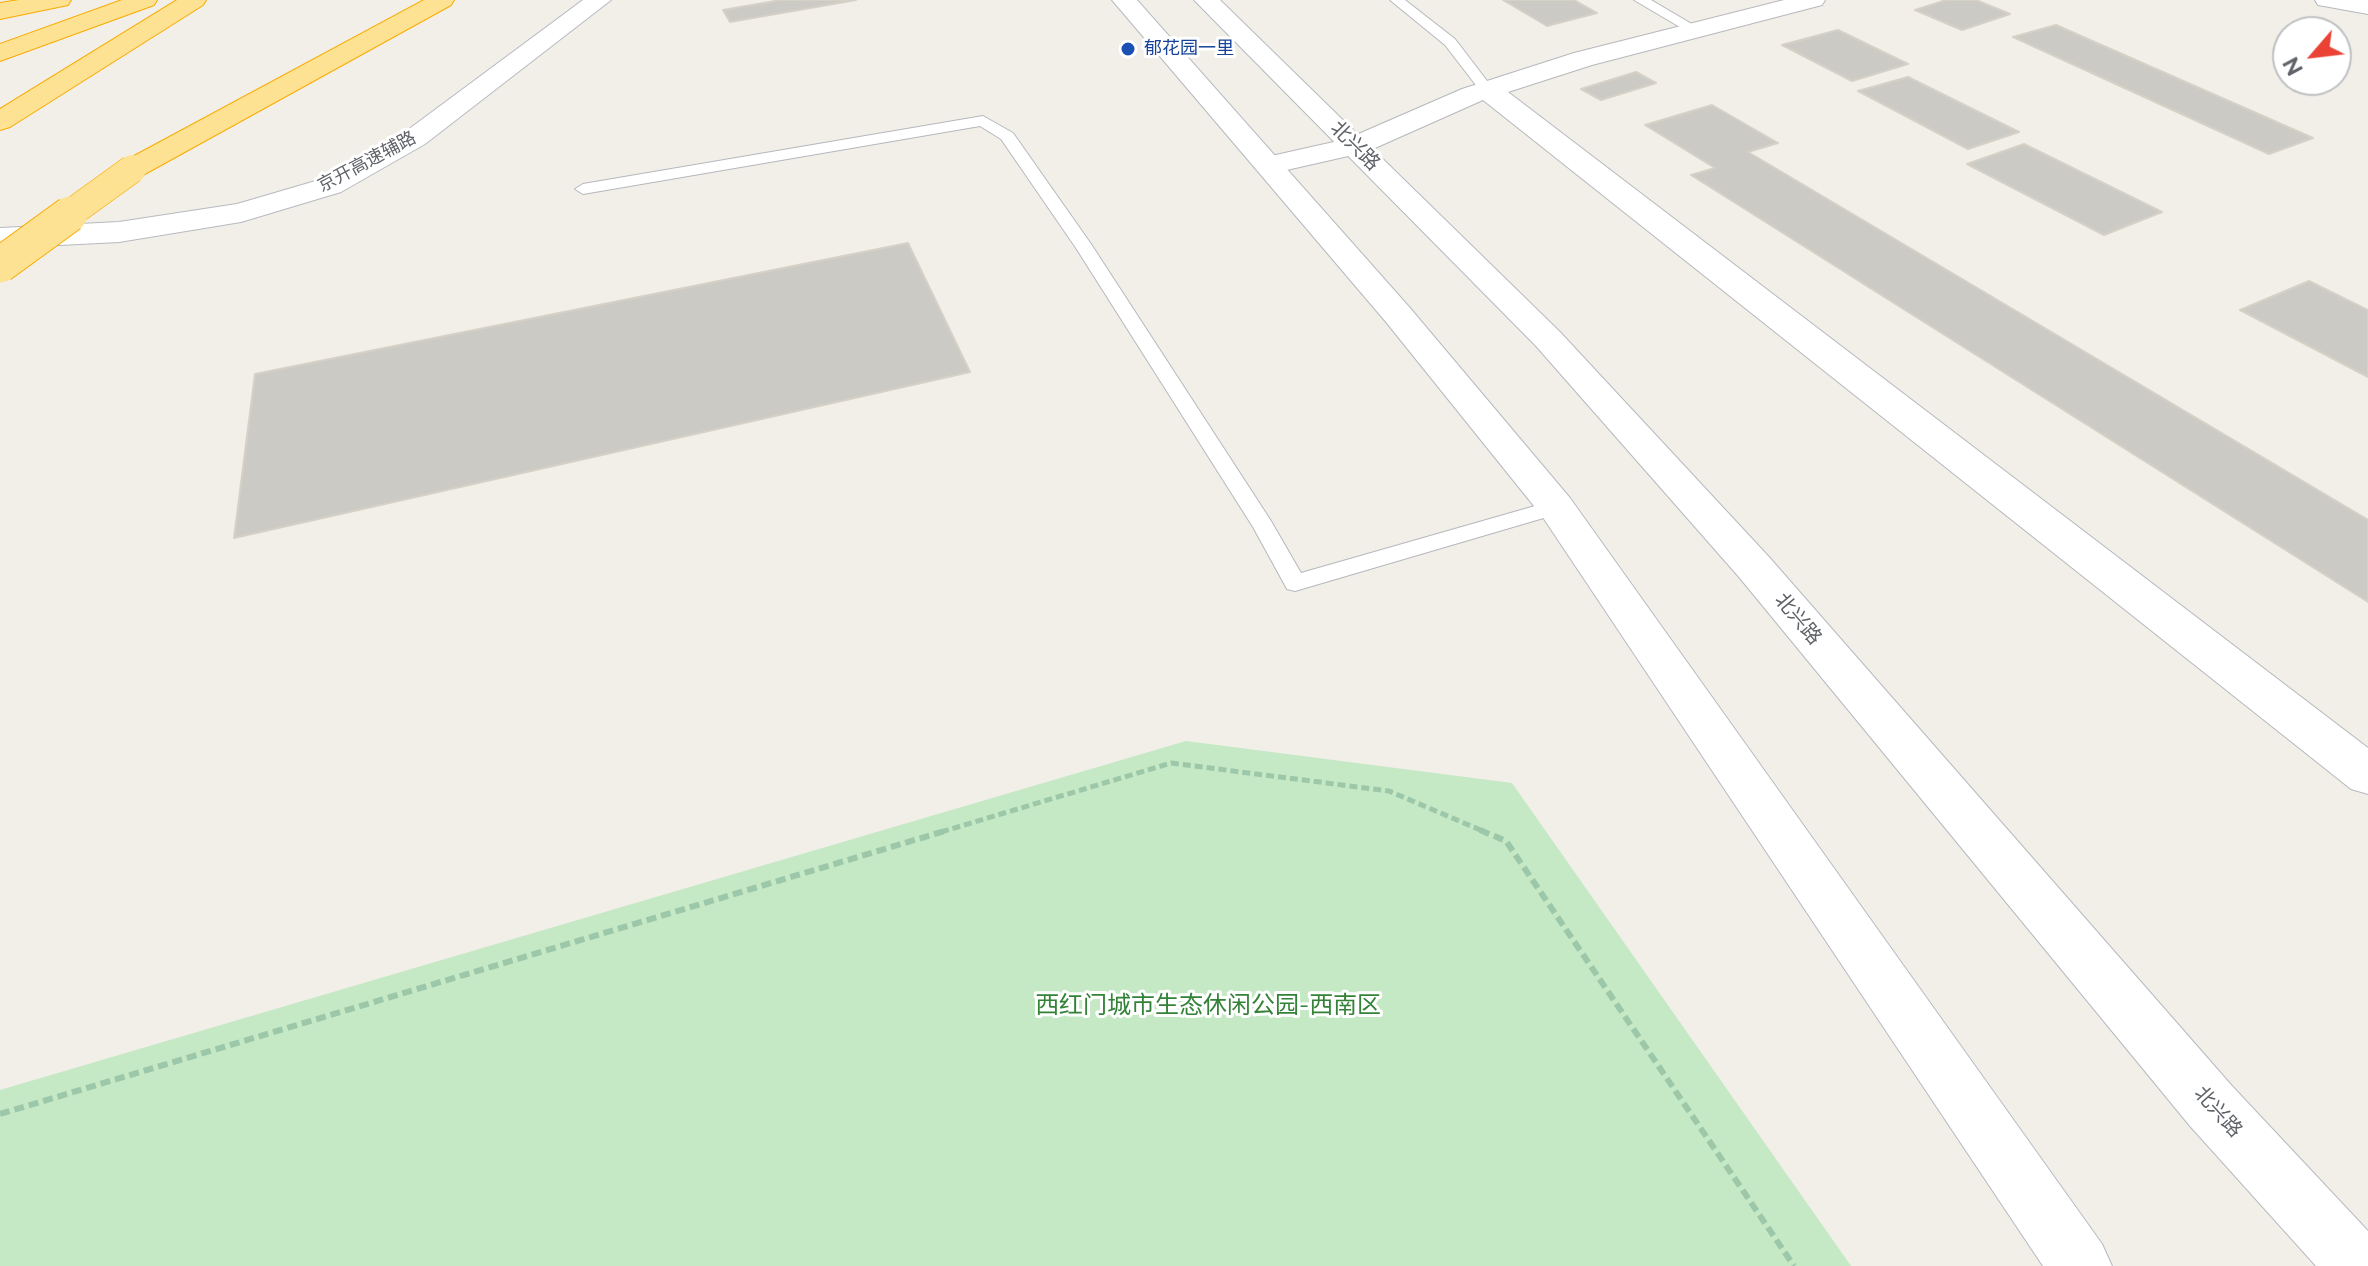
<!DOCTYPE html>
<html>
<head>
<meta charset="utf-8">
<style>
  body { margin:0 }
  #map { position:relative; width:2368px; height:1266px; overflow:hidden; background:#f1efe8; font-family:Raleway,sans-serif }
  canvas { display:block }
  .north { position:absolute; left:2272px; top:16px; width:80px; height:80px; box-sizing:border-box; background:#fff; border:2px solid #bfc1c3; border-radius:50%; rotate:242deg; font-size:22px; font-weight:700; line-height:32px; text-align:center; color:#5f6368 }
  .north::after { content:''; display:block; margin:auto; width:28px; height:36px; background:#ea4335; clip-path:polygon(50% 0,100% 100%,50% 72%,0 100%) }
</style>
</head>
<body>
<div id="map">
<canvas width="2368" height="1266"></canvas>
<div class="north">N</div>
</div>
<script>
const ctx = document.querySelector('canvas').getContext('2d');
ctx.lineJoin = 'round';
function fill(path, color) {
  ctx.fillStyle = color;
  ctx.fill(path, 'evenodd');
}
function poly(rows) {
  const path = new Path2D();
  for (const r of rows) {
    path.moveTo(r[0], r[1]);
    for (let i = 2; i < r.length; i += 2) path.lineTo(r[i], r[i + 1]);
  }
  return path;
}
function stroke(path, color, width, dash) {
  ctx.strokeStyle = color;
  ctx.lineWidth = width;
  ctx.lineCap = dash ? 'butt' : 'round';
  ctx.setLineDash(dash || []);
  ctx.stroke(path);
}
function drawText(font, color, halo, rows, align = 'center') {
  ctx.font = font + ' Raleway,"Noto Sans SC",sans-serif';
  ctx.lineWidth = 6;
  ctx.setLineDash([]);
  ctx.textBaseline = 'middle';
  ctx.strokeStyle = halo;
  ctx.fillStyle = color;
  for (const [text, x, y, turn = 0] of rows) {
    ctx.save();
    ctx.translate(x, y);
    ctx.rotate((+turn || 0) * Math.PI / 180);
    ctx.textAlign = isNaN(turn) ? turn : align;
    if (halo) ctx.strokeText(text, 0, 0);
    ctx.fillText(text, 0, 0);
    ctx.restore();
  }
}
fill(poly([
  [1186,741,1512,783,1851,1266,0,1266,0,1090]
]), '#c5e8c5');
const building = poly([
  [781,0,856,0,730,22,723,10,781,0],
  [1503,0,1574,0,1597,13,1547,26,1503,0],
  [1946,0,1976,0,2010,14,1962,30,1915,10,1946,0],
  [2056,25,2313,138,2269,154,2013,37,2056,25],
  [1838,30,1908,64,1852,81,1782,45,1838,30],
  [1636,72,1656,83,1601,100,1581,89,1636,72],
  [1908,77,2019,132,1968,149,1858,91,1908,77],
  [1712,105,1778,143,1748,152,2368,520,2368,602,1691,175,1715,168,1645,125,1712,105],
  [2024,144,2162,212,2104,235,1967,164,2024,144],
  [908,243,970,372,234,538,255,374,908,243],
  [2309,281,2368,310,2368,377,2240,310,2309,281]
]);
fill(building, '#cccac5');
stroke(building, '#d6d1c6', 2);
const lane = poly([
  [1390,0,1405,0,1455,39,1494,90,1492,93,1482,93,1445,45,1390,0],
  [1634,0,1651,0,1702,30,1690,33,1634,0],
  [983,116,1013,133,1091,244,1271,521,1301,573,1556,500,1564,502,1567,507,1564,512,1295,591,1287,589,1253,527,1076,248,1001,139,980,126,583,194,575,189,583,184,983,116]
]);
const street = poly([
  [1784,0,1825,0,1822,5,1592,65,1508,92,2368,748,2368,794,2351,789,1483,100,1366,152,1269,174,1258,171,1254,165,1258,159,1347,139,1462,89,1574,53,1784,0],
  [2315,0,2368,0,2368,14,2318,5,2315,0]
]);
const secondary = poly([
  [583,0,611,0,425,144,341,192,241,222,119,242,0,248,0,228,119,222,237,204,319,180,405,132,583,0],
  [1112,0,1137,0,1410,308,1570,498,2102,1244,2112,1266,2043,1266,1542,516,1386,322,1112,0],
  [1194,0,1220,0,1560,332,1769,557,2232,1086,2368,1231,2368,1266,2316,1266,2190,1126,1739,577,1536,346,1194,0]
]);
const highway = poly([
  [19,0,71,0,68,5,0,19,0,3,19,0],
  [122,0,157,0,154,5,0,61,0,44,122,0],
  [177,0,206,0,203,5,10,127,0,130,0,109,177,0],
  [424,0,454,0,451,5,143,175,132,178,121,175,117,169,121,163,424,0]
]);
stroke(lane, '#b5b8bc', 2);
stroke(street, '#b5b8bc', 2);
stroke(secondary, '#b6babf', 2);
stroke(highway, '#f9ab00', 2);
stroke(poly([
  [941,832,1171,763,1389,791,1485,832]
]), '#9cc7a9', 5, [8, 4]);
stroke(poly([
  [1480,830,1506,841,1794,1266],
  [0,1114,948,830]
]), '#9cc7a9', 6, [10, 5]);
fill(lane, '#fff');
fill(street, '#fff');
fill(secondary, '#fff');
fill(highway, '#fde293');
const highwayBridgeFar1 = poly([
  [67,216,132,169]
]);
const highwayBridge = poly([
  [0,265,70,214]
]);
stroke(highwayBridgeFar1, '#f9ab00', 29, []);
stroke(highwayBridge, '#f9ab00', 37, []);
stroke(highwayBridgeFar1, '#fde293', 28);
stroke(highwayBridge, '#fde293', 35);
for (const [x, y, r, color] of [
  [1128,49,8,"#1a4fb4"]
]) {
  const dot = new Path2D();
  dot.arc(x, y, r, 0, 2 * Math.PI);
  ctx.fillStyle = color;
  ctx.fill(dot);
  stroke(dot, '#fff', 3);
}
drawText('18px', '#164399', '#fff', [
  ["郁花园一里",1144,49]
], 'left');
drawText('18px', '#5f6368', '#fff', [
  ["京开高速辅路",367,162,-28]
]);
drawText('20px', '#5f6368', '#fff', [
  ["北兴路",1355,146,45],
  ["北兴路",1798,619,50],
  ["北兴路",2218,1112,48]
]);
drawText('24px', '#348238', '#fff', [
  ["西红门城市生态休闲公园-西南区",1208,1006]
]);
</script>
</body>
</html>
